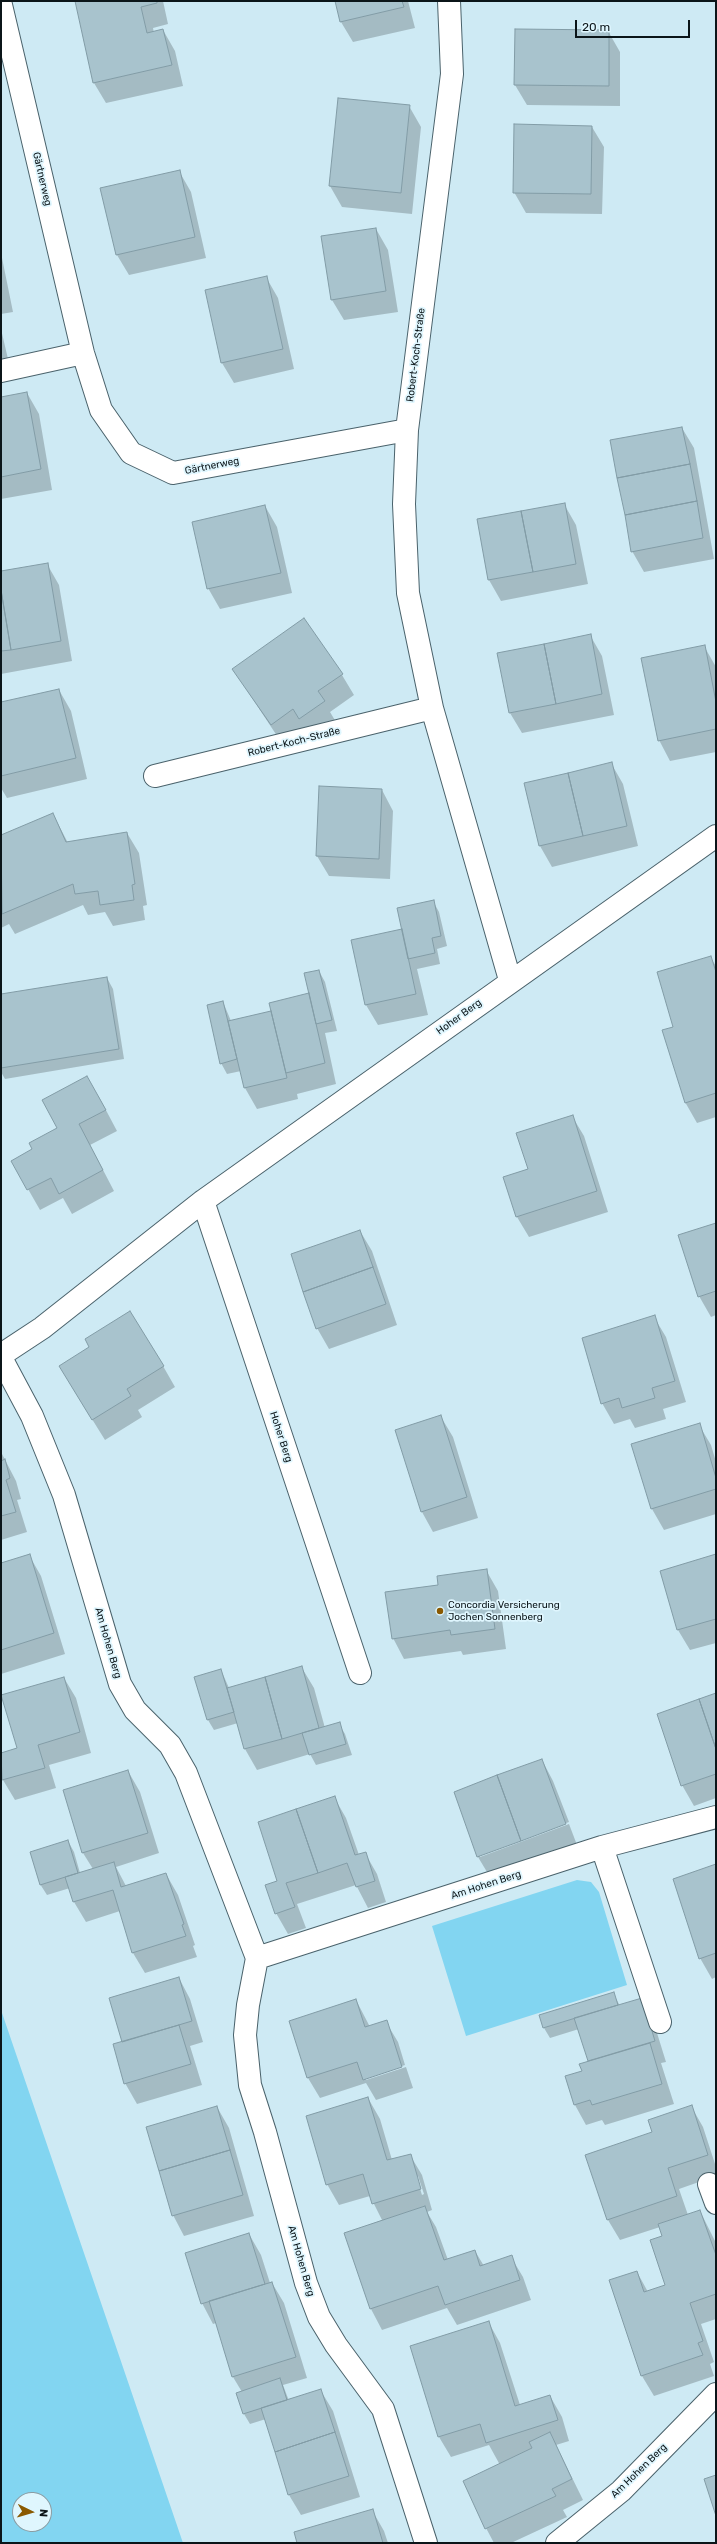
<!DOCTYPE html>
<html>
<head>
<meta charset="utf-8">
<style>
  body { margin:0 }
  #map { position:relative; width:717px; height:2544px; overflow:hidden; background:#ceeaf4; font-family:Rubik,sans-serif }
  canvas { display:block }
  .frame { position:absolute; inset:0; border:2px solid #0b1519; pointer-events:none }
  .north { position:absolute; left:12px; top:2492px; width:40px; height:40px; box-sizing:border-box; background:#dff6fe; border:1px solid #8a9ca2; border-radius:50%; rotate:95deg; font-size:11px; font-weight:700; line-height:16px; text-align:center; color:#0b1519 }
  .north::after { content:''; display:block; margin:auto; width:14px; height:18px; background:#8a5901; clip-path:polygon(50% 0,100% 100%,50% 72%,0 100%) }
  .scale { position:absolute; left:575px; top:20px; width:115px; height:18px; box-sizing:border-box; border:2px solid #0b1519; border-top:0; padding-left:5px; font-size:12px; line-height:14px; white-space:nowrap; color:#0b1519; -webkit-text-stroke:3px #dff6fe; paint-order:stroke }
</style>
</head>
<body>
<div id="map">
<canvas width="717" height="2544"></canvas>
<div class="frame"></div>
<div class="north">N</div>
<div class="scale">20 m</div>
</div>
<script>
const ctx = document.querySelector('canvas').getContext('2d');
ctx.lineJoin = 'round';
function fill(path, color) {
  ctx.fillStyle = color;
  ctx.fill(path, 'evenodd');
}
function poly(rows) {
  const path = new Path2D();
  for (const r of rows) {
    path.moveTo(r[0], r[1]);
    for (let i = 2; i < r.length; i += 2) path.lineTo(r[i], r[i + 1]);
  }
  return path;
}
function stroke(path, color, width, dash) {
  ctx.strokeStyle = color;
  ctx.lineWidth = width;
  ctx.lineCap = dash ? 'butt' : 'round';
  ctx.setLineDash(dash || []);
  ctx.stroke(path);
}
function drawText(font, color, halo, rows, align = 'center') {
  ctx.font = font + ' Rubik,sans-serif';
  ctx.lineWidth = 3.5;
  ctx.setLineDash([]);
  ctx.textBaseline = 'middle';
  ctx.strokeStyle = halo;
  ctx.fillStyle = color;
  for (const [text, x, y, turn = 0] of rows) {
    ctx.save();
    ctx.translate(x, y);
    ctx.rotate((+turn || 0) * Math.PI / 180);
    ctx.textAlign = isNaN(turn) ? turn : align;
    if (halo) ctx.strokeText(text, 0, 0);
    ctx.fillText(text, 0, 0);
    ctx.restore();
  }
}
fill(poly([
  [577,1880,591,1882,599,1892,627,1985,466,2036,432,1926],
  [1,2010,183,2543,1,2543],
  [20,2500,44,2500,44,2524,20,2524]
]), '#82d5f1');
fill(poly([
  [76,1,163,1,168,24,153,28,154,33,163,30,175,51,183,86,106,103,94,83],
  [336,1,408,1,415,28,353,42,341,22],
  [608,31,620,52,620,106,527,105,515,85],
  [339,99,409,106,421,127,412,214,342,207,330,186],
  [592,127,604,147,602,214,526,213,514,192],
  [179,171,191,192,206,258,129,275,117,255],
  [376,229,388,250,398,312,344,320,332,300],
  [1,253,13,312,1,314],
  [266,277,278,298,294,369,234,383,222,363],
  [1,329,8,359,1,361],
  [27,393,39,414,52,490,1,499,1,398],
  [682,428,694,448,714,559,644,572,632,551],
  [564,504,576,525,588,584,501,601,489,580,478,520],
  [265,506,277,527,292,593,220,609,208,588],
  [47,564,59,585,72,661,1,674,1,572],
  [590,635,602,656,614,715,522,733,510,713,498,654],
  [704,646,716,667,716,752,670,761,659,740],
  [233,669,342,675,354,695,330,712,336,722,283,745],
  [59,690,71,711,87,779,7,798,1,788,1,703],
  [611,763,623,784,638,846,552,867,540,846,525,784],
  [382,790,393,811,390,879,329,876,317,856],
  [53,814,68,843,127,833,139,853,147,905,143,906,145,920,113,926,105,912,88,915,83,905,15,934,9,924,1,928,1,836],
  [433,901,439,912,447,946,437,949,440,964,417,969,428,1015,378,1025,366,1005,401,930],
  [710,957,716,966,716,1117,697,1123,685,1102,674,1027],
  [319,971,325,982,337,1031,325,1033,336,1084,297,1094,298,1099,257,1109,245,1088,241,1071,227,1074,221,1063,223,1002,231,1021,272,1011,310,994],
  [107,978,113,989,124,1059,5,1079,1,1072,1,995],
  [99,1097,117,1131,90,1145,114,1191,72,1214,63,1198,40,1210,12,1161,34,1150],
  [572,1116,584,1136,608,1212,529,1237,517,1217,504,1177,529,1169],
  [716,1224,716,1315,711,1317,699,1296],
  [360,1231,372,1251,397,1325,329,1349,317,1328],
  [654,1317,666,1337,686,1402,663,1409,666,1419,635,1428,630,1419,614,1424,602,1403],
  [163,1366,175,1387,138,1410,142,1417,105,1440,72,1387],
  [441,1417,453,1437,478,1518,433,1532,422,1512],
  [699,1425,711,1445,716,1462,716,1514,664,1530,652,1509,632,1445],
  [1,1452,16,1481,21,1499,17,1500,27,1532,1,1540],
  [29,1555,41,1576,65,1654,1,1674,1,1564],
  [716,1555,716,1643,690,1650,678,1630],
  [486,1570,498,1591,506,1649,463,1655,461,1651,404,1659,393,1638,439,1586],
  [302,1668,314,1688,325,1728,339,1724,345,1734,352,1755,316,1765,310,1754,257,1770,245,1749,238,1723,214,1730,208,1720,221,1670,229,1688],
  [64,1678,76,1698,91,1753,49,1765,56,1788,15,1800,3,1780,1,1754,19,1749],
  [716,1694,716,1798,694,1806,682,1785],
  [542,1760,553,1781,569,1822,480,1855,480,1857,569,1824,577,1845,490,1877,478,1857,455,1792],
  [128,1771,140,1792,159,1853,116,1867,126,1886,166,1874,178,1895,195,1945,193,1946,197,1957,145,1973,133,1953,120,1911,86,1922,74,1902,70,1888,47,1895,40,1884,68,1841,74,1852,80,1873,93,1869,83,1853,64,1791],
  [334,1797,346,1818,359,1855,365,1853,377,1874,386,1902,368,1908,356,1885,297,1904,306,1928,288,1934,276,1913,278,1881],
  [716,1866,716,1977,712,1979,700,1958],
  [179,1978,190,1999,203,2042,190,2046,202,2085,137,2104,125,2083,123,2043],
  [613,1993,620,2006,653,2020,666,2062,661,2063,674,2104,605,2125,602,2120,586,2125,575,2105,583,2072,589,2062,579,2029,550,2038,544,2028],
  [356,2000,370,2027,386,2022,398,2042,405,2065,366,2078,366,2080,406,2067,413,2088,376,2100,366,2083,320,2098,308,2078,290,2022],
  [368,2098,380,2119,392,2160,410,2155,422,2175,432,2210,427,2212,436,2227,448,2260,475,2251,484,2266,511,2257,523,2277,531,2300,457,2325,447,2308,382,2330,371,2309,345,2234,382,2220,370,2196,339,2205,327,2184],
  [416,2176,418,2176,424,2194,422,2195],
  [691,2106,703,2127,716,2167,716,2176,679,2189,688,2215,700,2211,716,2243,716,2319,701,2324,714,2362,710,2364,714,2376,654,2396,642,2376,610,2281,637,2272,648,2292,667,2286,663,2236,660,2227,620,2240,608,2220,586,2155,653,2133],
  [217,2107,229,2128,254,2216,184,2236,173,2215],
  [249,2234,261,2255,270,2283,272,2283,284,2303,307,2378,283,2385,289,2401,321,2391,333,2411,360,2497,301,2515,289,2495,266,2419,250,2424,244,2414,242,2392,233,2377,216,2323,213,2324,202,2303],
  [489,2323,500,2343,520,2405,550,2396,562,2417,569,2441,556,2445,583,2500,563,2510,567,2517,511,2543,494,2543,486,2528,500,2465,489,2445,451,2457,439,2437,411,2347],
  [372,2510,384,2531,388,2543,298,2543]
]), '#0003');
const building = poly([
  [75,1,157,1,157,3,141,7,147,33,163,29,172,65,93,83,75,1],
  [335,1,402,1,404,7,340,22,335,1],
  [515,29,609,30,609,86,514,85,515,29],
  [338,98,410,105,401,193,329,186,338,98],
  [514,124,592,126,591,194,513,193,514,124],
  [180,170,195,237,116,255,100,188,180,170],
  [376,228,386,291,331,300,321,236,376,228],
  [267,276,283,349,221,363,205,290,267,276],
  [27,392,41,469,1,477,1,397,27,392],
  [682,427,690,464,617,478,610,440,682,427],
  [690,464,697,501,625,515,617,478,690,464],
  [697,501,703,538,631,552,625,515,697,501],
  [565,503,576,564,533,572,521,511,565,503],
  [265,505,281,573,207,589,192,522,265,505],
  [521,511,533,572,488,580,477,519,521,511],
  [48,563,61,641,11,650,1,590,1,571,48,563],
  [1,590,11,650,1,651,1,590],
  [304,618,343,674,318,691,325,701,299,719,293,709,271,725,232,669,304,618],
  [591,634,602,694,556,704,544,644,591,634],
  [544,644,556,704,509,713,497,653,544,644],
  [705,645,716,702,716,729,658,741,641,658,705,645],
  [59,689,76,758,1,776,1,702,59,689],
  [612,762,627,826,583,836,568,773,612,762],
  [568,773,583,836,539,846,524,783,568,773],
  [319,786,382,789,379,859,316,856,319,786],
  [53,813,66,842,127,832,135,884,132,885,134,900,100,905,98,891,75,894,73,884,2,914,1,835,53,813],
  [434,900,441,936,432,938,435,953,408,959,397,908,434,900],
  [402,929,416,994,365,1005,351,940,402,929],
  [711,956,716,972,716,1093,685,1103,662,1030,673,1027,657,972,711,956],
  [319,970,332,1020,316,1024,304,973,319,970],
  [107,977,119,1049,1,1068,1,994,107,977],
  [309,993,325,1063,286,1073,269,1003,309,993],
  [223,1001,237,1059,220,1064,207,1005,223,1001],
  [271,1011,287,1078,244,1088,228,1021,271,1011],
  [87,1076,106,1110,79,1124,103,1170,59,1194,51,1178,27,1190,11,1161,32,1149,29,1143,57,1128,42,1100,87,1076],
  [573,1115,597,1191,516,1217,503,1177,528,1169,516,1133,573,1115],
  [716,1223,716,1291,698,1297,678,1235,716,1223],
  [360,1230,373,1267,303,1292,291,1254,360,1230],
  [373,1267,386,1304,316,1329,303,1292,373,1267],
  [130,1311,164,1366,127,1389,131,1396,92,1420,59,1366,89,1347,85,1339,130,1311],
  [655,1315,675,1381,652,1388,655,1398,622,1408,619,1398,601,1404,582,1338,655,1315],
  [441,1415,467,1497,421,1512,395,1430,441,1415],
  [700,1423,716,1478,716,1489,651,1509,631,1444,700,1423],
  [5,1459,10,1478,6,1480,16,1512,1,1516,1,1461,5,1459],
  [30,1554,54,1633,1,1650,1,1563,30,1554],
  [716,1554,716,1619,677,1630,660,1571,716,1554],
  [487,1569,495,1629,451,1635,450,1630,392,1639,385,1592,438,1585,437,1576,487,1569],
  [302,1666,319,1728,282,1739,265,1677,302,1666],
  [221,1669,234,1712,207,1720,194,1677,221,1669],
  [64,1677,80,1732,38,1745,45,1768,2,1780,1,1753,17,1748,1,1695,64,1677],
  [265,1677,282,1739,244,1749,227,1688,265,1677],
  [716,1693,716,1749,699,1699,716,1693],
  [699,1699,716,1749,716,1774,681,1786,657,1714,699,1699],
  [340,1722,346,1744,309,1755,302,1733,340,1722],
  [542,1759,566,1824,521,1841,497,1775,542,1759],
  [128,1770,148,1833,82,1853,63,1790,128,1770],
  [497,1775,521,1841,477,1857,454,1792,497,1775],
  [335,1796,355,1855,366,1852,375,1881,356,1887,347,1863,318,1873,296,1809,335,1796],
  [296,1809,318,1873,286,1883,295,1907,275,1914,265,1885,277,1881,258,1822,296,1809],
  [68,1840,78,1873,40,1885,30,1852,68,1840],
  [114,1862,121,1887,166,1873,184,1924,182,1925,186,1936,132,1953,113,1890,73,1902,65,1877,114,1862],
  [716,1864,716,1953,699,1959,673,1879,716,1864],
  [179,1977,192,2021,122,2042,109,1998,179,1977],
  [614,1992,618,2005,543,2028,539,2015,614,1992],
  [642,1998,655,2041,588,2061,574,2018,642,1998],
  [356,1999,365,2027,387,2020,402,2067,363,2080,357,2062,307,2078,289,2021,356,1999],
  [179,2025,191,2064,124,2084,113,2044,179,2025],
  [650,2043,662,2084,592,2105,590,2100,574,2105,565,2076,582,2071,579,2064,650,2043],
  [368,2097,387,2160,411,2154,421,2189,372,2204,363,2174,326,2185,306,2116,368,2097],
  [692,2105,708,2155,668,2168,677,2196,607,2220,585,2155,652,2132,648,2120,692,2105],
  [217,2106,230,2150,159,2171,146,2127,217,2106],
  [230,2150,243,2195,172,2216,159,2171,230,2150],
  [425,2206,444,2260,475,2250,480,2266,512,2255,520,2280,445,2305,438,2286,370,2309,344,2233,425,2206],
  [700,2210,716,2255,716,2294,690,2303,703,2341,698,2343,703,2355,641,2376,609,2280,637,2271,644,2292,665,2285,650,2240,662,2236,658,2224,700,2210],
  [249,2233,265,2284,201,2304,185,2253,249,2233],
  [272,2282,296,2357,232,2377,209,2301,272,2282],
  [489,2321,515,2406,550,2395,558,2420,486,2443,480,2424,438,2437,410,2346,489,2321],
  [280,2378,287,2400,243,2414,236,2393,280,2378],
  [321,2389,335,2432,275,2452,261,2408,321,2389],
  [335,2432,349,2476,288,2495,275,2452,335,2432],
  [550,2432,572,2479,552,2489,556,2496,485,2529,463,2481,532,2448,529,2442,550,2432],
  [716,2475,716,2516,704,2479,716,2475],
  [373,2509,383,2543,297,2543,294,2532,373,2509]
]);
fill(building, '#a8c3cd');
stroke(building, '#829ca6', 1);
const minor = poly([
  [449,1,452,74,407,430,404,504,408,593,432,708,510,980],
  [1,5,83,353,101,410,131,453,173,473,407,430],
  [1,371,83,353],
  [155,776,432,708],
  [203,1201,360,1673],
  [1,1355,42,1328,203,1201,716,836],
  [1,1358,32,1416,64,1495,120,1684,135,1710,170,1745,186,1773,257,1958,248,2005,245,2035,250,2085,265,2132,306,2283,319,2317,336,2345,383,2409,426,2543],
  [602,1847,660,2022],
  [257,1958,602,1847,716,1817],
  [709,2184,716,2203],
  [557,2543,621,2491,716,2394]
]);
stroke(minor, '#4a626b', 24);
stroke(minor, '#fff', 22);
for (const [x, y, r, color] of [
  [440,1611,4,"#8a5901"]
]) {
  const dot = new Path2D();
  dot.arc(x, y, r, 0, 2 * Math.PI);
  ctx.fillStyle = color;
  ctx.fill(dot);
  stroke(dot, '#dff6fe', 1.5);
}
drawText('10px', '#0b1519', '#dff6fe', [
  ["Gärtnerweg",42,179,77],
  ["Robert-Koch-Straße",416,355,-83],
  ["Gärtnerweg",212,466,-11],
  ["Robert-Koch-Straße",294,742,-14],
  ["Hoher Berg",459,1017,-36],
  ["Hoher Berg",281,1437,72],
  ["Am Hohen Berg",108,1643,74],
  ["Am Hohen Berg",486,1885,-18],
  ["Am Hohen Berg",301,2261,74],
  ["Am Hohen Berg",639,2471,-44]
]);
drawText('10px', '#0b1519', '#dff6fe', [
  ["Concordia Versicherung",448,1605],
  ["Jochen Sonnenberg",448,1617]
], 'left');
</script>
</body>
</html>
